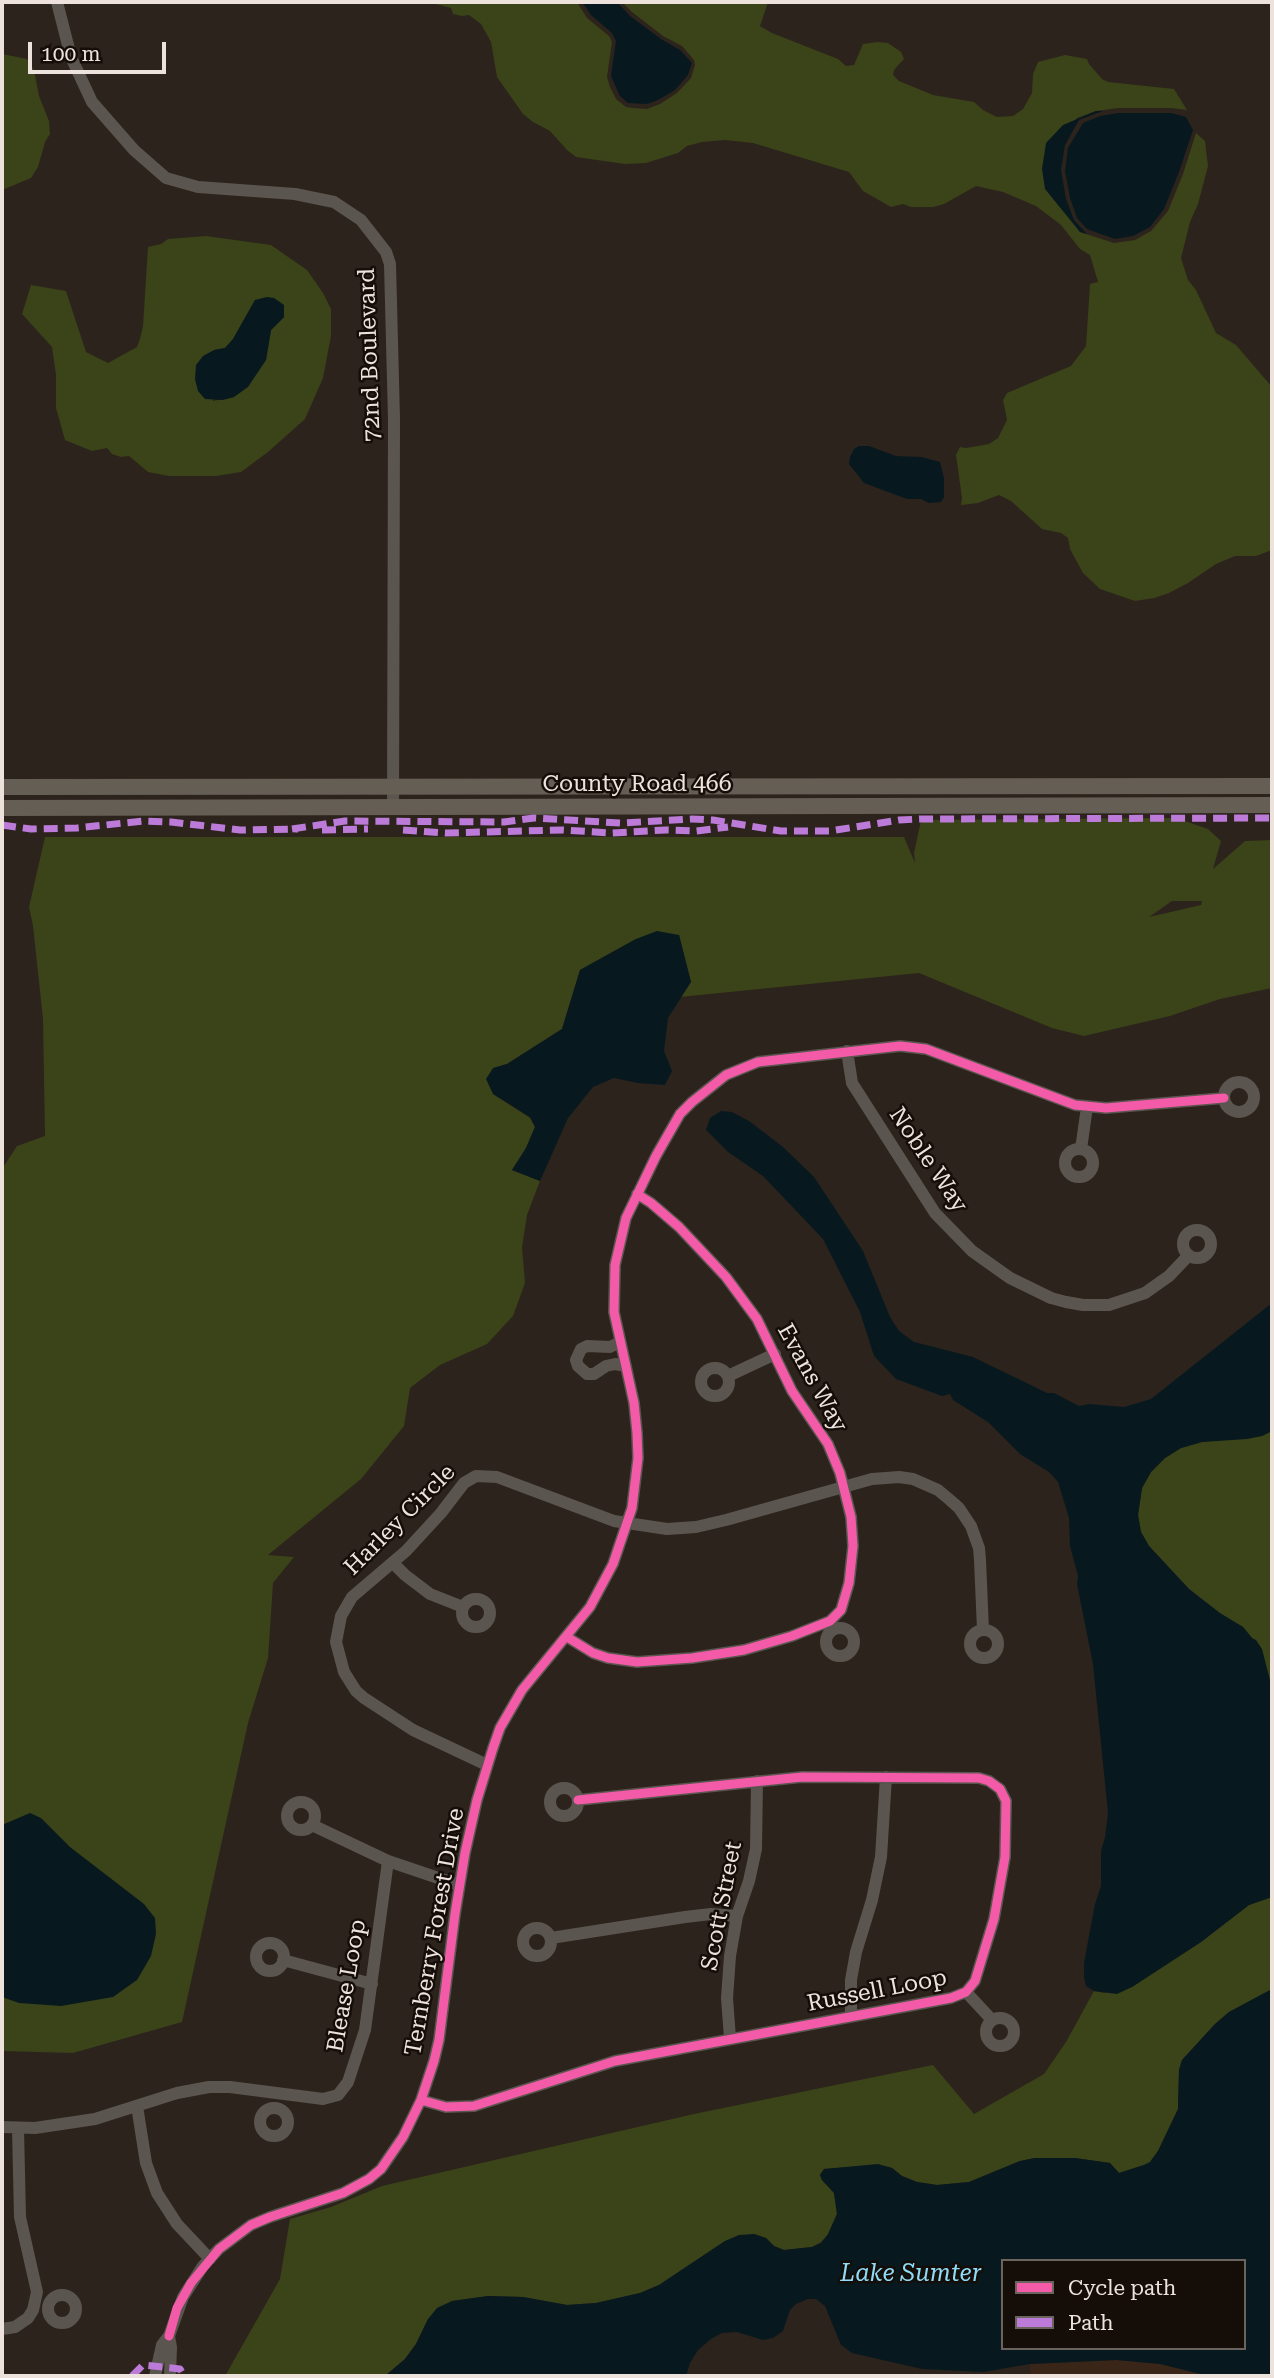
<!DOCTYPE html>
<html>
<head>
<meta charset="utf-8">
<style>
  body { margin:0 }
  #map { position:relative; width:1274px; height:2378px; overflow:hidden; background:#2c231c; font-family:"Roboto Serif",serif }
  canvas { display:block }
  .frame { position:absolute; inset:0; border:4px solid #eee3dc; pointer-events:none }
  .legend { position:absolute; left:1001px; top:2259px; width:245px; height:91px; box-sizing:border-box; background:#140d08; border:2px solid #6b635d; margin:0; padding:9px 12px; list-style:none; font-size:21px; color:#eee3dc }
  .legend li { display:flex; align-items:center; gap:14px; height:35px }
  .legend b { width:35px; border:2px solid #6b635d }
  .scale { position:absolute; left:28px; top:42px; width:138px; height:32px; box-sizing:border-box; border:4px solid #eee3dc; border-top:0; padding-left:9px; font-size:21px; line-height:24px; white-space:nowrap; color:#eee3dc; -webkit-text-stroke:5px #140d08; paint-order:stroke }
</style>
</head>
<body>
<div id="map">
<canvas width="1274" height="2378"></canvas>
<div class="frame"></div>
<ul class="legend">
<li><b style="height:9px;background:#f35aa7"></b>Cycle path</li>
<li><b style="height:9px;background:#bd7bd9"></b>Path</li>
</ul>
<div class="scale">100 m</div>
</div>
<script>
const ctx = document.querySelector('canvas').getContext('2d');
ctx.lineJoin = 'round';
function fill(path, color) {
  ctx.fillStyle = color;
  ctx.fill(path, 'evenodd');
}
function poly(rows) {
  const path = new Path2D();
  for (const r of rows) {
    if (r.length === 3) {
      path.moveTo(r[0] + r[2], r[1]);
      path.arc(r[0], r[1], r[2], 0, 2 * Math.PI);
      continue;
    }
    path.moveTo(r[0], r[1]);
    for (let i = 2; i < r.length; i += 2) path.lineTo(r[i], r[i + 1]);
  }
  return path;
}
function stroke(path, color, width, dash) {
  ctx.strokeStyle = color;
  ctx.lineWidth = width;
  ctx.lineCap = dash ? 'butt' : 'round';
  ctx.setLineDash(dash || []);
  ctx.stroke(path);
}
function drawText(font, color, halo, rows, align = 'center') {
  ctx.font = font + ' "Roboto Serif",serif';
  ctx.lineWidth = 5;
  ctx.setLineDash([]);
  ctx.textBaseline = 'middle';
  ctx.strokeStyle = halo;
  ctx.fillStyle = color;
  for (const [text, x, y, turn = 0] of rows) {
    ctx.save();
    ctx.translate(x, y);
    ctx.rotate((+turn || 0) * Math.PI / 180);
    ctx.textAlign = isNaN(turn) ? turn : align;
    if (halo) ctx.strokeText(text, 0, 0);
    ctx.fillText(text, 0, 0);
    ctx.restore();
  }
}
fill(poly([
  [1116,2360,1160,2364,1209,2376,1031,2376,1030,2364]
]), '#3a2618');
fill(poly([
  [428,2,577,2,587,18,609,36,612,42,607,77,610,87,616,99,626,107,633,108,647,109,660,104,677,93,691,78,695,65,694,60,682,46,663,36,632,12,622,2,768,2,760,26,772,33,838,59,846,66,854,65,863,44,878,42,888,43,901,52,904,59,894,70,893,75,899,81,933,95,974,102,983,110,997,117,1013,116,1023,109,1032,93,1033,74,1038,62,1065,55,1087,59,1089,64,1102,79,1108,82,1174,89,1187,110,1171,108,1118,108,1096,111,1077,118,1042,168,1080,232,1114,243,1135,240,1151,231,1168,211,1183,174,1196,133,1205,141,1208,166,1198,204,1190,222,1181,258,1188,280,1196,290,1216,333,1236,345,1272,387,1272,550,1256,556,1235,556,1216,564,1188,583,1169,593,1154,598,1135,601,1100,589,1083,573,1070,549,1068,538,1061,533,1042,529,1011,501,999,495,978,503,961,505,962,498,956,455,960,447,966,448,989,444,998,438,1007,420,1003,400,1007,393,1071,366,1086,346,1090,284,1098,282,1090,255,1080,249,1061,225,1036,206,1003,192,976,186,944,204,933,207,911,207,903,204,891,207,863,191,849,172,753,143,725,140,702,142,687,146,678,153,646,163,625,164,576,157,567,150,550,131,533,122,523,114,497,77,491,42,481,24,469,15,462,16,453,14,451,8],
  [2,54,27,59,34,70,39,96,49,121,50,134,45,142,38,167,31,178,2,190],
  [206,236,271,245,307,270,323,293,331,309,331,336,323,378,305,419,268,452,241,472,216,476,169,476,148,472,129,456,121,457,112,454,107,448,92,451,65,440,56,408,56,375,52,347,22,314,31,285,66,291,86,352,108,363,137,347,140,339,143,326,148,247,161,244,168,239],
  [255,300,284,317,271,330,266,360,234,397,213,401,214,350,225,348,233,339],
  [1176,818,1208,829,1221,841,1213,869,1245,841,1272,840,1272,988,1220,999,1170,1016,1084,1036,1052,1028,919,973,680,997,691,982,679,935,636,939,580,970,562,1029,507,1064,494,1068,493,1094,530,1118,535,1127,526,1148,512,1170,540,1181,527,1215,522,1247,525,1283,513,1316,487,1344,440,1365,410,1388,404,1426,361,1479,268,1555,294,1557,273,1583,268,1658,248,1723,182,2022,73,2053,2,2051,2,1169,17,1146,45,1136,43,1019,33,926,29,907,45,837,904,837,915,863,914,853,921,820],
  [1172,901,1202,901,1201,905,1149,917],
  [1272,1431,1272,1688,1267,1670,1252,1638,1243,1627,1220,1614,1189,1589,1149,1546,1141,1532,1138,1515,1142,1488,1151,1472,1165,1458,1181,1448,1202,1442,1262,1436],
  [1272,1897,1272,1989,1229,2012,1215,2024,1182,2060,1179,2070,1178,2109,1158,2151,1150,2162,1144,2165,1119,2173,1110,2163,1075,2158,1035,2158,1020,2161,969,2182,937,2185,917,2182,902,2176,892,2168,878,2165,824,2169,820,2175,822,2180,834,2193,837,2214,828,2235,821,2242,812,2247,784,2250,774,2246,766,2238,754,2234,725,2241,659,2285,640,2293,596,2303,567,2305,523,2297,488,2296,452,2301,428,2319,416,2344,405,2359,385,2376,225,2376,280,2279,290,2219,331,2207,382,2186,694,2114,933,2065,974,2114,1044,2074,1066,2042,1094,1991,1104,1993,1132,1987,1201,1942,1249,1905]
]), '#3b4319');
fill(poly([
  [582,2,617,2,630,16,661,39,680,50,692,63,688,75,675,90,658,100,647,104,628,103,620,96,611,76,616,41,612,33,591,15],
  [1096,111,1103,111,1079,120,1065,145,1061,170,1066,199,1074,220,1087,234,1080,232,1045,189,1042,169,1046,143,1063,125],
  [1118,113,1171,113,1186,117,1193,130,1179,172,1164,209,1150,227,1133,236,1115,239,1087,229,1077,218,1070,198,1065,171,1068,148,1083,123,1100,116],
  [267,297,274,298,284,305,284,317,271,330,266,360,248,387,234,397,223,400,205,399,198,391,195,379,196,365,203,356,214,350,225,348,233,339,255,300],
  [859,446,869,446,896,456,921,457,940,462,944,478,944,497,941,502,929,503,921,499,907,499,864,483,849,464,850,457,854,449],
  [657,931,679,935,691,982,668,1018,664,1051,672,1071,665,1085,638,1083,614,1078,593,1087,568,1118,540,1181,512,1170,526,1148,535,1127,530,1117,493,1094,486,1079,493,1068,507,1064,562,1029,580,970,636,939],
  [721,1111,732,1112,749,1121,783,1147,814,1177,863,1251,890,1317,899,1331,914,1342,973,1357,1047,1393,1054,1393,1079,1406,1089,1404,1124,1407,1151,1399,1272,1303,1272,1431,1262,1436,1247,1439,1202,1442,1181,1448,1165,1458,1151,1472,1142,1488,1138,1515,1141,1532,1149,1546,1189,1589,1220,1613,1243,1627,1252,1638,1256,1640,1262,1649,1272,1688,1272,1897,1249,1905,1201,1942,1132,1987,1117,1994,1094,1991,1086,1986,1084,1977,1084,1963,1095,1904,1101,1886,1101,1851,1105,1837,1108,1813,1093,1664,1077,1584,1078,1576,1070,1546,1069,1518,1058,1482,1049,1472,1020,1454,988,1422,953,1400,950,1394,942,1396,896,1379,874,1356,860,1312,823,1239,763,1176,728,1152,706,1130,710,1118],
  [30,1813,41,1818,70,1847,144,1904,155,1918,156,1934,151,1956,137,1980,113,1997,61,2006,19,2003,2,1997,2,1825],
  [1272,1989,1272,2376,1209,2376,1160,2364,1116,2360,1030,2364,983,2372,922,2369,852,2353,841,2345,825,2306,816,2299,808,2299,796,2304,790,2310,783,2331,773,2338,763,2340,737,2332,722,2333,711,2339,698,2350,690,2363,686,2376,385,2376,405,2359,416,2344,428,2319,437,2308,452,2301,488,2296,523,2297,567,2305,596,2303,640,2293,659,2285,725,2241,739,2235,754,2234,766,2238,774,2246,784,2250,812,2247,821,2243,828,2234,837,2214,834,2193,822,2180,820,2175,824,2169,878,2164,892,2168,902,2176,917,2182,937,2185,969,2182,1020,2161,1035,2158,1075,2158,1110,2163,1119,2173,1144,2165,1150,2162,1158,2151,1178,2109,1179,2070,1182,2060,1215,2024,1229,2012],
  [1003,2261,1244,2261,1244,2348,1003,2348]
]), '#07191f');
stroke(poly([
  [57,2,71,57,92,102,134,150,166,178,198,187,295,194,334,202,361,220,386,252,390,264,394,419,393,807],
  [847,1051,852,1083,935,1213,972,1251,1010,1278,1051,1298,1066,1302,1083,1305,1109,1305,1145,1293,1169,1276,1189,1255],
  [1239,1097,15],
  [1079,1163,14],
  [1081,1149,1087,1107],
  [1197,1244,14],
  [620,1342,610,1347,587,1346,581,1349,576,1360,578,1366,587,1374,594,1374,606,1366,615,1364,626,1366],
  [715,1382,14],
  [728,1376,775,1354],
  [393,1563,405,1575,430,1594,463,1607],
  [476,1613,14],
  [840,1642,14],
  [984,1644,14],
  [567,1637,593,1653,608,1658,637,1662,692,1658,744,1650,792,1636,830,1621,841,1610,849,1583,853,1546,851,1517,840,1473,828,1444,792,1391,757,1319,726,1277,679,1227,651,1203,637,1194],
  [487,1765,413,1730,364,1698,356,1691,344,1672,336,1642,341,1616,352,1597,406,1551,441,1513,464,1483,476,1476,497,1477,614,1521,667,1529,696,1527,726,1520,872,1479,899,1477,913,1479,938,1490,950,1500,959,1508,971,1526,979,1548,980,1560,983,1630],
  [564,1802,14],
  [301,1816,14],
  [312,1825,388,1861,459,1885],
  [537,1942,14],
  [551,1938,685,1917,711,1914,737,1916],
  [270,1957,14],
  [283,1960,372,1984],
  [966,1992,992,2020],
  [851,2016,851,1980,856,1952,872,1900,881,1857,886,1777],
  [1000,2032,14],
  [730,2038,727,1998,730,1956,737,1916,749,1881,756,1849,757,1781],
  [421,2100,446,2107,474,2106,615,2061,951,1998,966,1992,975,1981,994,1919,1005,1857,1006,1801,1000,1789,989,1781,979,1778,802,1777,578,1800],
  [137,2106,146,2163,157,2193,177,2224,210,2259],
  [274,2122,14],
  [2,2127,35,2128,95,2119,177,2093,209,2087,230,2087,323,2099,338,2095,348,2082,365,2030,388,1861],
  [62,2309,14],
  [2,2329,15,2327,28,2318,33,2310,37,2292,20,2217,18,2129],
  [169,2336,171,2347,170,2376],
  [155,2376,162,2345,169,2336,183,2297,203,2266,219,2249,251,2225,270,2217,343,2193,369,2179,381,2169,403,2137,421,2100,434,2061,439,2040,455,1914,465,1853,477,1800,493,1748,500,1728,522,1690,590,1607,613,1564,632,1508,638,1458,637,1433,634,1403,614,1312,615,1265,626,1218,656,1156,680,1114,692,1102,726,1075,758,1062,900,1046,926,1049,1075,1105,1106,1108,1224,1098]
]), '#5a554e', 12);
stroke(poly([
  [2,787,1272,786],
  [2,808,1272,805]
]), '#645e54', 16);
stroke(poly([
  [2,825,31,829,77,828,143,821,171,822,240,830,298,829],
  [292,829,345,821,504,822,534,818,621,823,692,819,713,820,781,831,830,831,899,820,920,819,1272,818],
  [322,830,368,829],
  [403,830,445,833,563,830,611,833,666,830,696,831,728,827],
  [132,2376,143,2365,180,2369,184,2376]
]), '#bd7bd9', 7, [14, 7]);
stroke(poly([
  [567,1637,593,1653,608,1658,637,1662,692,1658,744,1650,792,1636,830,1621,841,1610,849,1583,853,1546,851,1517,840,1473,828,1444,792,1391,757,1319,726,1277,679,1227,651,1203,637,1194],
  [421,2100,446,2107,474,2106,615,2061,951,1998,966,1992,975,1981,994,1919,1005,1857,1006,1801,1000,1789,989,1781,979,1778,802,1777,578,1800],
  [169,2336,177,2308,191,2283,219,2249,251,2225,270,2217,343,2193,369,2179,381,2169,403,2137,421,2100,434,2061,439,2040,455,1914,465,1853,477,1800,493,1748,500,1728,522,1690,590,1607,613,1564,632,1508,638,1458,637,1433,634,1403,614,1312,615,1265,626,1218,656,1156,680,1114,692,1102,726,1075,758,1062,900,1046,926,1049,1075,1105,1106,1108,1224,1098]
]), '#f35aa7', 9);
drawText('23px', '#eee3dc', '#140d08', [
  ["72nd Boulevard",370,355,-92],
  ["County Road 466",637,784],
  ["Noble Way",928,1160,56],
  ["Evans Way",812,1378,61],
  ["Harley Circle",400,1520,-45],
  ["Scott Street",722,1906,-79],
  ["Ternberry Forest Drive",435,1932,-80],
  ["Blease Loop",347,1986,-80],
  ["Russell Loop",877,1991,-11]
]);
drawText('italic 24px', '#8edcf8', '#140d08', [
  ["Lake Sumter",911,2274]
]);
</script>
</body>
</html>
